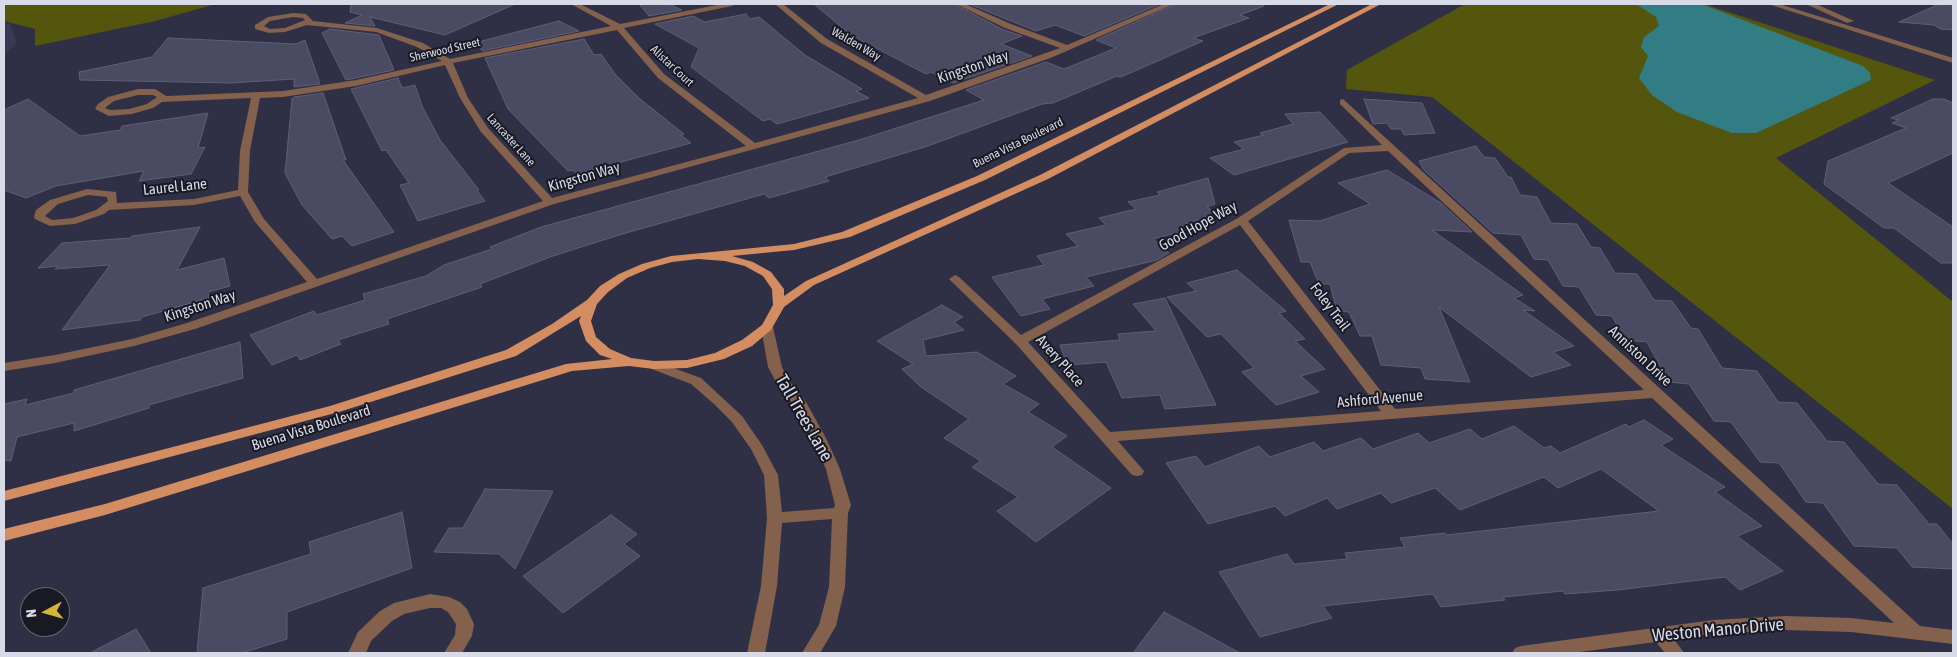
<!DOCTYPE html>
<html>
<head>
<meta charset="utf-8">
<style>
  body { margin:0 }
  #map { position:relative; width:1957px; height:657px; overflow:hidden; background:#2f3045; font-family:"Asap Condensed",sans-serif }
  canvas { display:block }
  .frame { position:absolute; inset:0; border:5px solid #d9dae8; pointer-events:none }
  .north { position:absolute; left:20px; top:587px; width:50px; height:50px; box-sizing:border-box; background:#191923; border:1px solid #666672; border-radius:50%; rotate:264deg; font-size:14px; font-weight:700; line-height:20px; text-align:center; color:#d9dae8 }
  .north::after { content:''; display:block; margin:auto; width:18px; height:22px; background:#d7b434; clip-path:polygon(50% 0,100% 100%,50% 72%,0 100%) }
</style>
</head>
<body>
<div id="map">
<canvas width="1957" height="657"></canvas>
<div class="frame"></div>
<div class="north">N</div>
</div>
<script>
const ctx = document.querySelector('canvas').getContext('2d');
ctx.lineJoin = 'round';
function fill(path, color) {
  ctx.fillStyle = color;
  ctx.fill(path, 'evenodd');
}
function poly(rows) {
  const path = new Path2D();
  for (const r of rows) {
    path.moveTo(r[0], r[1]);
    for (let i = 2; i < r.length; i += 2) path.lineTo(r[i], r[i + 1]);
  }
  return path;
}
function stroke(path, color, width, dash) {
  ctx.strokeStyle = color;
  ctx.lineWidth = width;
  ctx.lineCap = dash ? 'butt' : 'round';
  ctx.setLineDash(dash || []);
  ctx.stroke(path);
}
function drawText(font, color, halo, rows, align = 'center') {
  ctx.font = font + ' "Asap Condensed",sans-serif';
  ctx.lineWidth = 4;
  ctx.setLineDash([]);
  ctx.textBaseline = 'middle';
  ctx.strokeStyle = halo;
  ctx.fillStyle = color;
  for (const [text, x, y, turn = 0] of rows) {
    ctx.save();
    ctx.translate(x, y);
    ctx.rotate((+turn || 0) * Math.PI / 180);
    ctx.textAlign = isNaN(turn) ? turn : align;
    if (halo) ctx.strokeText(text, 0, 0);
    ctx.fillText(text, 0, 0);
    ctx.restore();
  }
}
fill(poly([
  [4,23,10,24,17,43,4,55]
]), '#383955');
fill(poly([
  [4,4,216,4,155,21,35,46,35,29,4,21],
  [1465,4,1704,4,1935,80,1776,158,1953,302,1953,509,1432,97,1346,89,1347,70]
]), '#55560e');
fill(poly([
  [1636,4,1701,4,1863,66,1870,73,1871,80,1756,133,1732,133,1677,112,1652,95,1639,78,1648,56,1641,47,1644,37,1659,26,1656,17]
]), '#327d83');
const building = poly([
  [351,4,515,4,445,35,370,17,375,26,345,23,362,15,350,12,351,4],
  [639,4,669,4,682,10,649,16,639,4],
  [814,4,954,4,1004,30,1022,36,1001,44,1032,56,953,83,931,72,926,74,851,35,814,4],
  [969,4,1160,4,1084,36,1055,25,1036,31,969,4],
  [1176,4,1264,4,1264,6,1240,15,1249,18,1193,38,1203,41,1121,77,1117,76,1053,103,1042,104,928,146,825,177,829,181,769,198,764,194,619,235,550,257,480,284,482,287,387,319,389,324,338,340,341,344,300,360,297,355,272,365,250,335,314,311,317,315,365,300,363,294,426,276,444,265,492,249,490,247,541,227,859,140,984,100,966,90,1046,62,1064,69,1116,48,1096,40,1176,4],
  [1939,4,1953,4,1953,30,1940,29,1934,25,1899,22,1939,4],
  [746,14,750,19,759,17,805,55,862,89,856,91,869,98,777,124,770,119,763,121,691,67,699,48,655,24,693,16,705,22,746,14],
  [559,21,579,31,482,51,478,42,559,21],
  [330,29,379,35,394,70,346,80,322,33,330,29],
  [168,38,296,44,305,40,320,84,294,87,294,79,231,83,80,80,79,72,152,57,168,38],
  [584,39,594,55,601,54,615,74,639,98,684,134,681,135,691,143,577,174,573,170,568,171,508,109,485,58,584,39],
  [398,78,402,88,415,85,422,106,440,140,479,190,477,191,485,201,418,221,400,185,409,183,386,150,382,151,351,89,398,78],
  [323,93,346,160,343,160,394,232,352,246,342,236,332,239,302,205,285,173,292,99,294,97,323,93],
  [28,99,80,136,120,130,122,126,208,113,198,148,205,147,191,174,139,181,144,171,56,186,26,198,4,190,4,110,28,99],
  [1364,99,1422,103,1435,133,1404,135,1401,129,1391,129,1387,123,1373,124,1364,99],
  [1933,99,1944,99,1953,103,1953,153,1888,183,1953,227,1953,263,1941,263,1894,228,1884,228,1824,184,1828,161,1906,128,1892,123,1899,120,1891,118,1933,99],
  [1320,112,1348,142,1234,175,1210,158,1244,149,1234,142,1264,135,1260,133,1293,124,1285,114,1320,112],
  [1476,146,1484,157,1495,158,1508,177,1511,177,1520,195,1537,197,1551,223,1577,224,1591,247,1600,248,1615,273,1637,274,1654,300,1672,301,1691,328,1698,329,1722,368,1757,371,1778,402,1797,403,1827,441,1844,442,1878,484,1897,485,1929,524,1937,524,1953,544,1953,569,1912,567,1897,548,1854,546,1823,503,1806,502,1779,463,1760,462,1731,422,1714,421,1689,384,1669,382,1647,342,1625,340,1612,316,1596,315,1579,287,1563,286,1548,260,1534,259,1521,235,1493,233,1424,170,1419,161,1476,146],
  [1387,170,1441,203,1472,232,1432,230,1523,295,1514,298,1535,311,1523,310,1574,346,1553,352,1571,365,1531,377,1439,307,1470,382,1425,379,1421,368,1381,365,1372,336,1360,336,1349,312,1337,311,1330,284,1319,284,1310,262,1301,262,1289,220,1320,221,1370,204,1338,183,1387,170],
  [1208,178,1215,204,1207,207,1217,214,1185,224,1191,229,1153,239,1169,253,1157,260,1086,277,1094,286,1042,299,1050,309,1021,316,992,277,1044,265,1037,256,1078,246,1066,234,1106,225,1099,218,1136,209,1128,202,1160,195,1157,192,1208,178],
  [200,227,177,270,224,258,230,286,208,292,209,298,142,317,140,320,62,330,110,265,55,269,58,266,38,268,62,243,130,238,132,236,200,227],
  [1237,270,1286,311,1279,313,1305,339,1295,341,1325,369,1301,376,1319,392,1276,405,1242,372,1254,368,1221,334,1207,337,1167,297,1196,291,1187,283,1237,270],
  [1165,298,1216,405,1165,409,1160,395,1122,398,1106,362,1067,365,1060,345,1120,340,1118,334,1156,331,1133,304,1165,298],
  [942,305,963,317,954,322,964,330,923,340,926,356,977,352,1016,376,1003,384,1039,404,1028,412,1067,436,1052,447,1111,488,1036,542,997,511,1018,497,972,467,981,461,944,438,969,419,921,387,902,369,913,364,877,341,942,305],
  [240,342,243,378,149,405,149,408,74,431,74,423,17,437,11,461,4,460,4,404,27,399,25,405,74,393,74,390,240,342],
  [1644,420,1673,439,1661,445,1725,487,1715,492,1762,526,1737,536,1783,571,1740,590,1725,577,1617,590,1565,594,1563,591,1503,597,1505,600,1441,607,1433,594,1323,606,1332,618,1260,637,1219,572,1287,554,1294,564,1347,559,1345,553,1405,547,1400,538,1445,533,1446,535,1659,511,1601,469,1558,488,1544,477,1460,510,1435,488,1391,503,1381,493,1337,509,1327,498,1285,516,1275,506,1208,524,1166,463,1196,456,1205,467,1259,446,1270,457,1314,442,1323,451,1361,438,1373,449,1418,433,1429,443,1470,429,1482,439,1514,426,1544,448,1551,446,1560,453,1626,424,1629,427,1644,420],
  [485,489,553,491,515,569,499,554,434,552,449,528,463,528,485,489],
  [402,512,412,568,287,612,287,639,242,653,197,653,203,588,311,554,309,542,402,512],
  [611,515,637,534,624,544,640,556,563,613,523,576,611,515],
  [1164,612,1207,635,1240,653,1133,653,1164,612],
  [136,629,151,653,90,653,136,629]
]);
fill(building, '#4a4b62');
stroke(building, '#5e5f77', 1);
fill(poly([
  [571,4,580,4,620,24,722,4,736,4,732,6,624,28,664,74,755,143,918,98,821,43,775,4,783,4,827,39,926,95,1060,48,1005,28,956,4,965,4,1011,24,1067,45,1164,4,1174,4,1053,57,930,101,554,204,195,329,134,346,55,363,4,371,4,363,55,355,132,339,187,323,307,282,255,222,240,196,194,205,109,210,104,214,75,224,50,226,35,219,34,217,36,210,50,200,87,189,116,192,117,203,194,199,238,190,240,151,251,98,162,102,153,108,132,114,109,116,95,109,98,104,108,97,138,89,155,89,166,96,283,91,356,80,442,61,417,47,376,32,307,25,285,32,269,33,255,29,255,25,268,17,293,13,306,14,313,21,377,28,423,43,450,59,611,26,571,4],
  [293,17,303,18,305,20,285,28,270,29,264,26,270,21,293,17],
  [617,30,658,78,746,146,552,198,488,128,468,98,453,63,617,30],
  [445,65,460,98,481,132,543,201,317,279,264,219,248,192,250,151,260,98,283,97,356,86,445,65],
  [138,95,153,95,157,97,147,104,129,109,110,110,105,108,114,101,138,95],
  [88,195,107,197,108,201,96,210,73,218,52,220,45,216,58,204,88,195],
  [1768,4,1779,4,1953,58,1953,63,1768,4],
  [1806,4,1816,4,1854,21,1847,23,1806,4],
  [1343,99,1920,626,1953,630,1953,644,1851,632,1785,630,1713,634,1674,639,1684,653,1665,653,1656,642,1572,653,1512,653,1515,648,1521,646,1713,620,1785,616,1851,618,1894,623,1652,398,1118,441,1144,471,1142,475,1137,476,1132,475,1016,344,949,279,955,275,959,277,1021,335,1238,218,1344,148,1382,145,1340,104,1340,100,1343,99],
  [1388,151,1644,390,1395,409,1248,221,1349,153,1388,151],
  [1240,225,1381,411,1110,432,1028,342,1240,225],
  [767,323,773,327,782,367,787,378,806,402,826,438,840,469,851,505,848,513,845,587,836,626,820,653,802,653,819,625,829,587,832,519,782,523,777,586,765,653,747,653,761,586,767,518,764,475,751,449,732,422,714,404,691,384,649,368,647,365,654,361,701,378,742,416,762,445,778,475,782,512,834,508,835,505,826,469,812,438,795,407,776,382,768,367,761,327,767,323],
  [430,594,449,597,460,602,467,609,474,624,472,636,462,653,444,653,455,635,456,624,448,612,441,608,430,608,404,614,392,621,371,641,366,653,348,653,358,632,380,611,394,603,430,594]
]), '#83614c');
fill(poly([
  [1330,4,1339,4,985,180,850,237,794,250,732,256,753,262,771,272,784,289,784,296,806,281,1040,175,1372,4,1381,4,1048,179,814,285,784,307,771,330,752,346,724,359,687,368,654,369,629,366,572,371,105,515,4,541,4,529,105,504,566,364,612,359,600,355,586,341,579,321,581,316,516,356,339,412,4,501,4,491,330,406,506,350,552,324,587,300,600,286,619,274,642,264,671,256,794,244,842,232,977,176,1330,4],
  [698,259,725,261,745,266,763,276,772,289,773,305,762,325,742,340,715,353,687,360,654,361,631,358,610,349,596,337,591,321,597,304,608,292,627,278,650,268,672,262,698,259]
]), '#d38d61');
drawText('12px', '#d9dae8', '#191923', [
  ["Walden Way",856,44,30],
  ["Sherwood Street",445,50,-13],
  ["Alistar Court",672,66,43],
  ["Lancaster Lane",511,140,48],
  ["Buena Vista Boulevard",1018,143,-26]
]);
drawText('15px', '#d9dae8', '#191923', [
  ["Kingston Way",973,67,-19],
  ["Kingston Way",584,177,-16],
  ["Laurel Lane",175,187,-6],
  ["Good Hope Way",1198,226,-29],
  ["Kingston Way",200,306,-18],
  ["Foley Trail",1330,307,53],
  ["Anniston Drive",1640,356,43],
  ["Avery Place",1060,361,48],
  ["Ashford Avenue",1380,399,-5],
  ["Buena Vista Boulevard",311,428,-17]
]);
drawText('18px', '#d9dae8', '#191923', [
  ["Tall Trees Lane",804,418,60],
  ["Weston Manor Drive",1718,630,-5]
]);
</script>
</body>
</html>
